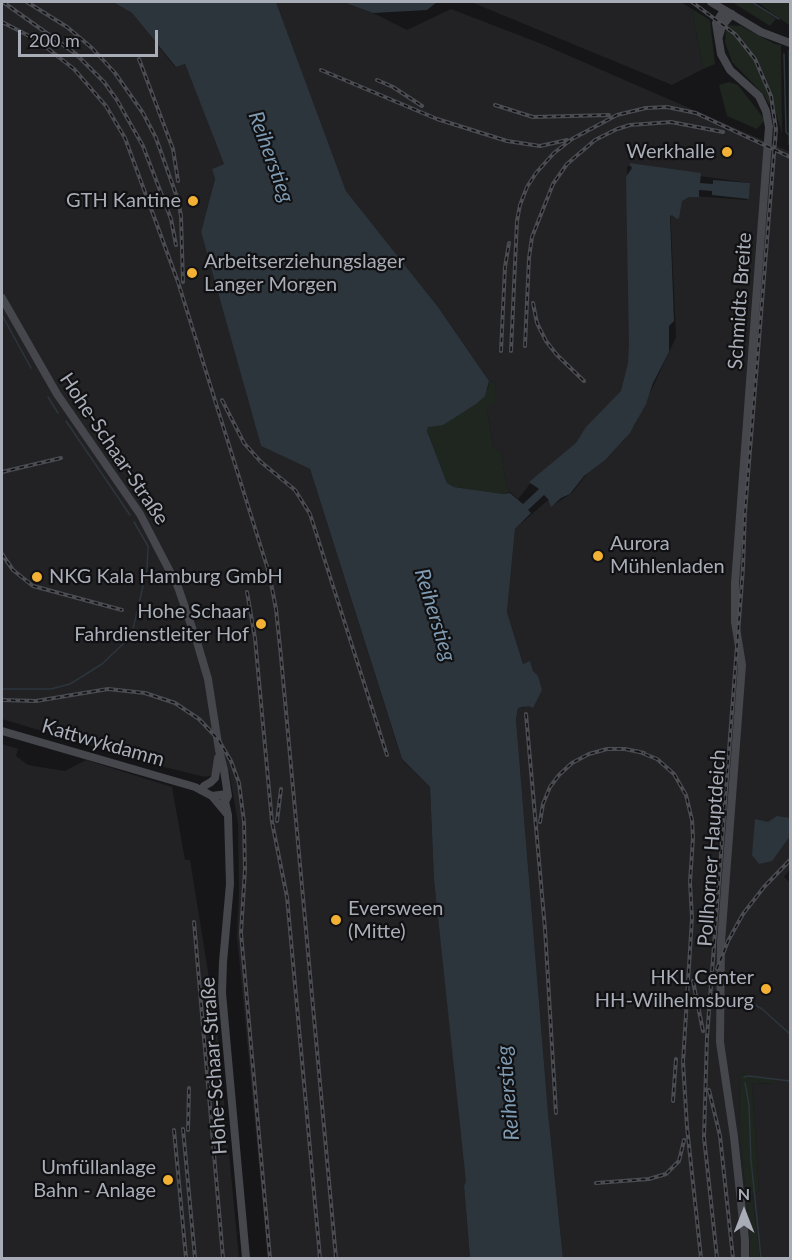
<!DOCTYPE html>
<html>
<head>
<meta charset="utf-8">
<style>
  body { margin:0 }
  #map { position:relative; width:792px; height:1260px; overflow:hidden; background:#161618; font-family:Lato,sans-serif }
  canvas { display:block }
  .frame { position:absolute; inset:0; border:3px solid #a8adb8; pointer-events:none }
  .north { position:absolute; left:714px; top:1182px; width:60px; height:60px; -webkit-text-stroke:4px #111113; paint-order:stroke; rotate:0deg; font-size:16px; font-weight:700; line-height:24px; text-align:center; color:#a8adb8 }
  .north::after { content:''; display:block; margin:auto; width:21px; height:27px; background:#a8adb8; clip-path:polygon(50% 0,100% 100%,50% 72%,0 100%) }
  .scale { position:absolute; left:18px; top:30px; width:140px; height:27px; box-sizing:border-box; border:3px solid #a8adb8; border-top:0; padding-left:8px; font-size:18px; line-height:21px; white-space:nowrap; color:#a8adb8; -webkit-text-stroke:4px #111113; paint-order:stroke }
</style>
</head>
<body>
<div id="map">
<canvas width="792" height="1260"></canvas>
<div class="frame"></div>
<div class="north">N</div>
<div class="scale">200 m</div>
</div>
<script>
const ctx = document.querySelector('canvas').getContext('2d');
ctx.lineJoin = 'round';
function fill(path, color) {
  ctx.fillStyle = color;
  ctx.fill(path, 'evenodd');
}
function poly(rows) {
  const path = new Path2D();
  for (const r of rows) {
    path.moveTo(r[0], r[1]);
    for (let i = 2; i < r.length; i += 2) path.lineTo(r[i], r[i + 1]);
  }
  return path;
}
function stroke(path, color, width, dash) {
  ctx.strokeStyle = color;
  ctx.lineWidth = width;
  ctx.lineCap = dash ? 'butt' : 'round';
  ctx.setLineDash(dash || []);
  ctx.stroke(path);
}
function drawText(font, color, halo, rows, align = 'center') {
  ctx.font = font + ' Lato,sans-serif';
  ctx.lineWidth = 4.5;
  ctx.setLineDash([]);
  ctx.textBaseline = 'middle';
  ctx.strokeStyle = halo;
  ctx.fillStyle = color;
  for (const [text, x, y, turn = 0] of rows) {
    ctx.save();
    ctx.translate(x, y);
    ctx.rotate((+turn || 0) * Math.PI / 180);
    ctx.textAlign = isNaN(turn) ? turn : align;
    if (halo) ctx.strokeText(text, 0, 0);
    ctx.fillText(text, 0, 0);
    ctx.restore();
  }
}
fill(poly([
  [2,2,113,2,132,13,175,67,185,64,224,164,212,169,215,178,201,232,261,446,310,469,402,760,430,787,434,880,467,1182,464,1186,470,1258,268,1258,237,936,239,891,238,823,229,771,205,777,148,763,2,719],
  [276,2,343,2,373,13,407,30,451,9,542,44,790,152,790,869,784,877,790,883,790,1258,760,1258,752,1194,759,1191,752,1083,775,1084,740,1074,739,1132,750,1231,749,1258,563,1258,548,1112,516,719,518,708,524,708,533,671,530,662,523,664,507,612,515,529,548,500,553,505,572,493,586,475,623,441,635,425,676,337,670,204,681,195,747,200,749,198,750,183,627,166,634,337,633,363,608,423,530,484,518,499,507,489,501,452,493,447,487,408,496,383,489,381,438,307,346,191],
  [471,2,681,2,692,9,703,69,672,85],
  [727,25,740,37,756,58,766,78,773,100,778,141,774,139,772,109,768,90,750,54,726,27],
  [2,744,18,749,16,756,28,765,65,771,86,760,172,787,185,860,190,860,217,1027,239,1258,2,1258]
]), '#222225');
fill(poly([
  [732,2,752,2,776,19,770,26],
  [757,2,790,2,790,26,789,25],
  [692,9,710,20,715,64,703,69],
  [727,25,741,26,775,44,781,45,782,134,766,78,756,58,740,37],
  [726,27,750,54,759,70,768,90,770,100,769,105,764,95,732,62,725,42],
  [788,50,790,50,790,146,788,145],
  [729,82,738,85,765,120,757,129,727,116,719,85],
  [489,381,496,383,495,403,487,408,493,447,501,452,507,489,510,492,503,494,454,487,447,483,427,431,428,427,431,425,443,425,488,388],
  [740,1074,774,1079,776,1084,752,1083,759,1191,752,1194,760,1258,749,1258,750,1231,739,1132]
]), '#1e261f');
fill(poly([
  [113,2,276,2,346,191,438,307,489,381,485,396,476,404,443,425,428,427,427,431,447,483,454,487,503,494,510,493,523,504,539,489,529,482,576,443,586,427,621,391,628,363,629,345,626,177,632,168,629,163,701,173,700,183,713,184,713,180,750,183,749,199,712,195,712,191,699,190,699,197,689,197,682,201,679,218,677,219,672,215,670,216,674,321,669,326,669,352,653,383,646,404,630,433,605,460,584,476,570,494,561,498,551,507,548,499,544,495,528,510,531,513,515,529,507,612,523,664,530,661,533,671,538,676,542,690,533,708,529,706,518,708,516,719,548,1112,563,1258,470,1258,464,1186,466,1181,434,880,430,787,402,759,310,469,261,446,201,232,215,179,212,169,224,164,185,64,176,67,132,13],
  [343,2,437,2,427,10,373,13],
  [777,816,790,818,790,836,772,861,759,864,752,855,755,819,768,822]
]), '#2c353c');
stroke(poly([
  [752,2,779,19],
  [784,54,786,132,790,136],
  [2,315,31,368],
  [48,397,58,413],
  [66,421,130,515],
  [2,689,51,689,70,684,102,664,123,644,133,629,147,569,148,546,134,522],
  [749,1001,762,1009,790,1034],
  [744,1077,749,1076,790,1081],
  [745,1083,749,1105,751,1160,761,1258]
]), '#2c353c', 1.5);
stroke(poly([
  [711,2,761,32,790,43],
  [724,10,716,23,721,54,730,70,759,96,766,111,769,127,735,583,735,622,742,665,721,942,720,1042,734,1137,745,1240,745,1258],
  [719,36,722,26,732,14],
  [2,298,57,394,140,514,178,587,197,642,208,679,219,750,224,770,228,796,226,800],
  [2,731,195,787,212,796,227,794],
  [204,786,211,782,215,778,218,758],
  [212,796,227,814],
  [224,797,228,815,230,884,223,962,222,993,246,1258]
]), '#45474d', 8);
const rail = poly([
  [3,2,76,54,104,82,117,100,143,146,171,219,176,245],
  [27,2,67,27,92,48,115,73,143,113,156,138,178,200,181,216,183,282],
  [692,2,735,34,755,59,771,96,776,129,745,512,743,568,707,1037,704,1137,717,1258],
  [2,22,37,40,74,69,106,106,125,138,178,282,269,573,276,609,281,657,336,1258],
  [139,59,173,149,178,181],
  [321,70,437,119,507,141,540,146,567,140],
  [377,80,393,87,422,106],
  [495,105,533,117,609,115],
  [533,303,537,323,546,341,557,355,584,381],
  [525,346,529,258,532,237,553,184,567,164,595,140,617,129,630,125,671,122,723,132],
  [501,351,505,267,509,243],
  [511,351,517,221,520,205,527,187,536,173,554,153,572,139,617,115,646,108,667,107,696,113,790,157],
  [222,400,244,443,261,462,295,490,310,514,387,755],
  [2,472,61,458],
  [2,554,13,570,33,586,122,610],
  [247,592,255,638,272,822,287,897,320,1258],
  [2,700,36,701,108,689,145,693,175,703,199,719,218,739,231,761,239,783,244,822,245,869,241,933,270,1258],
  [526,714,545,929,556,1113],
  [637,751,657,759,674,774,686,795,692,820,693,838,690,882,692,918,683,1062,687,1127,701,1258],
  [277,821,281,789],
  [540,822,543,804,550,787,559,775,572,763,589,754,607,749,625,749,644,753],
  [194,922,223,1258],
  [717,969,728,941,743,914,764,887,790,860],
  [693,981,703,1031],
  [709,1090,720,1136,733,1258],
  [673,1101,676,1059],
  [183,1129,195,1258],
  [174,1130,186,1258],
  [188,1130,189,1088],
  [596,1183,649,1179,666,1174,679,1161,684,1140]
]);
stroke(rail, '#4a4c52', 4);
stroke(rail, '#111113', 1.5, [4.5]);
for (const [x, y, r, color] of [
  [727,152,6,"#f2b134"],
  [193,201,6,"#f2b134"],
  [192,273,6,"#f2b134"],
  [598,556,6,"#f2b134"],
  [37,577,6,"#f2b134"],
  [261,624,6,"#f2b134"],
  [336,920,6,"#f2b134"],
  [766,989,6,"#f2b134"],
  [168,1180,6,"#f2b134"]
]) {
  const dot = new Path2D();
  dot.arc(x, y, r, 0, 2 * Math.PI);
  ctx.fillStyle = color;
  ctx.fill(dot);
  stroke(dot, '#111113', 2);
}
drawText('20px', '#a8adb8', '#111113', [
  ["Werkhalle",715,152],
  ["GTH Kantine",181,201],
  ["Arbeitserziehungslager",204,262,"left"],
  ["Langer Morgen",204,285,"left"],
  ["Aurora",610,544,"left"],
  ["Mühlenladen",610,567,"left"],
  ["NKG Kala Hamburg GmbH",49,577,"left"],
  ["Hohe Schaar",249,612],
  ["Fahrdienstleiter Hof",249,635],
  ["Eversween",348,909,"left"],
  ["(Mitte)",348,932,"left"],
  ["HKL Center",754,978],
  ["HH-Wilhelmsburg",754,1001],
  ["Umfüllanlage",156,1168],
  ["Bahn - Anlage",156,1191]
], 'right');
drawText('20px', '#a8adb8', '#111113', [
  ["Schmidts Breite",740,301,-86],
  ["Hohe-Schaar-Straße",114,449,56],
  ["Kattwykdamm",103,743,16],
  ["Pollhorner Hauptdeich",712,848,-86],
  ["Hohe-Schaar-Straße",214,1066,-94]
]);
drawText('italic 21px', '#7f9bb3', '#111113', [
  ["Reiherstieg",271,157,70],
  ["Reiherstieg",435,615,73],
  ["Reiherstieg",508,1093,-95]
]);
</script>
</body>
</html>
